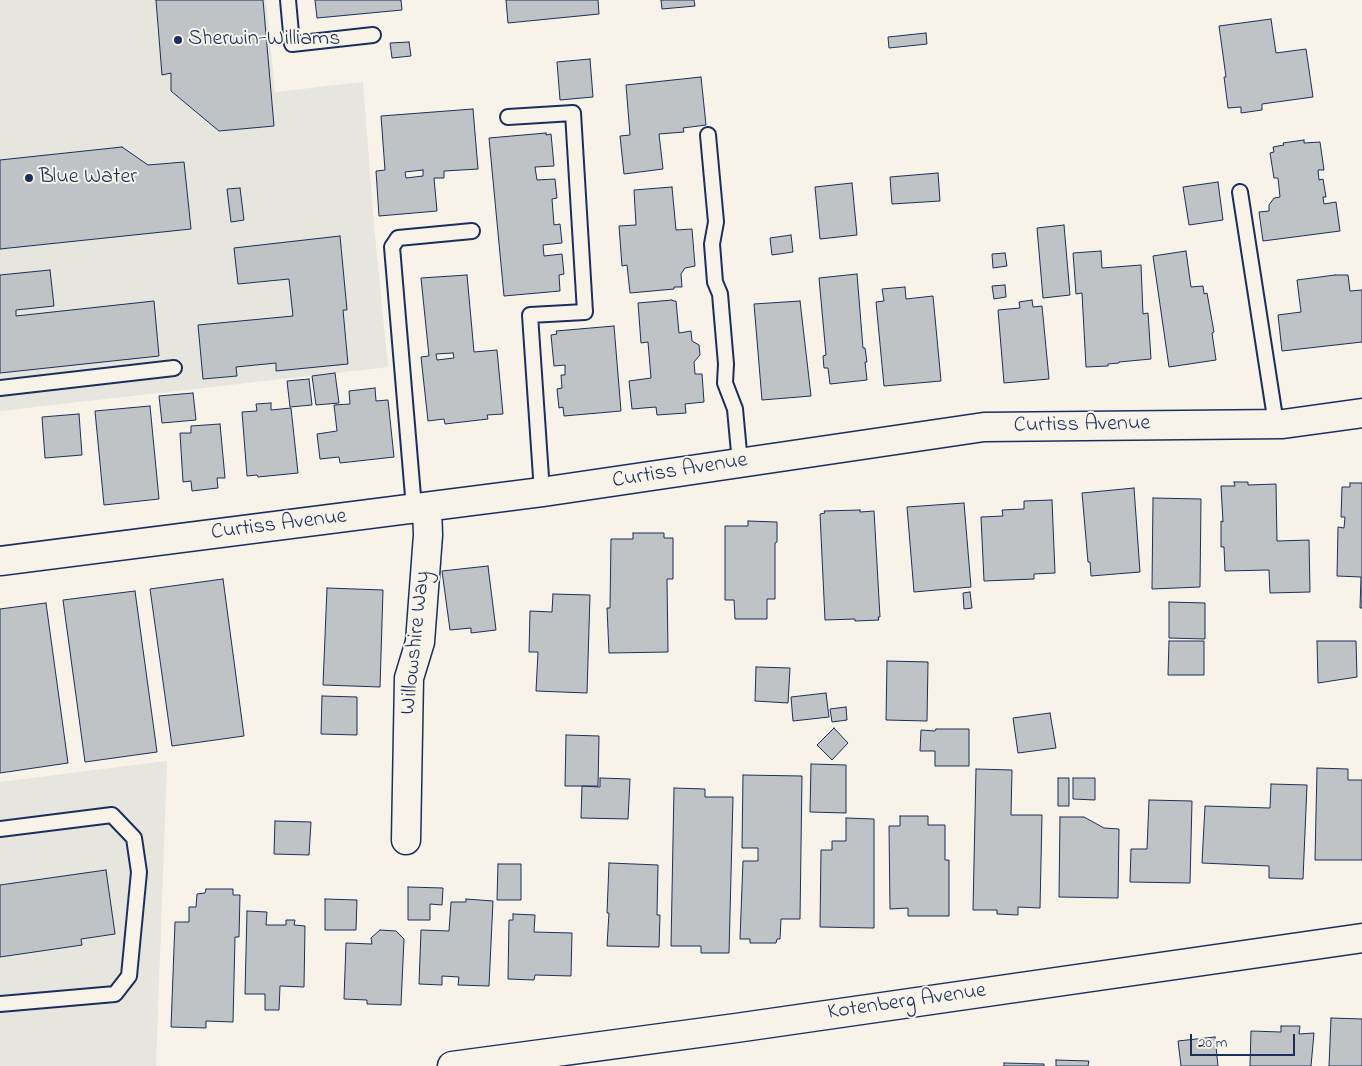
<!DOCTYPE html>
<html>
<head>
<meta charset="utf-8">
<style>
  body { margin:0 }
  #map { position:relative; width:1362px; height:1066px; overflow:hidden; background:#f7f3e8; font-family:"Indie Flower",sans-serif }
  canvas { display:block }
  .scale { position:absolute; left:1190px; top:1034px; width:105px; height:22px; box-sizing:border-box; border:2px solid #1b2f5e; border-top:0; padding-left:6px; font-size:15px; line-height:18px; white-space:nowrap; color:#1b2f5e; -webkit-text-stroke:4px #f7f3e8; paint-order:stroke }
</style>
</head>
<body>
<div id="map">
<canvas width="1362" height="1066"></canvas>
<div class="scale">20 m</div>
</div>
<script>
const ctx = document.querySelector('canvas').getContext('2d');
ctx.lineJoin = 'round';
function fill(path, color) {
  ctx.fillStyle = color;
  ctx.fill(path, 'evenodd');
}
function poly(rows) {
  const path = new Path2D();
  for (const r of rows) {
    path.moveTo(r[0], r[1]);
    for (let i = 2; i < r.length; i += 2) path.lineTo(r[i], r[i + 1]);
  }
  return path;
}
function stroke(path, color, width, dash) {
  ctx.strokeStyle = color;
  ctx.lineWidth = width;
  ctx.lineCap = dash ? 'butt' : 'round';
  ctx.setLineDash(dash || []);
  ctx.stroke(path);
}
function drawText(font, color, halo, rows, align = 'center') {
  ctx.font = font + ' "Indie Flower",sans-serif';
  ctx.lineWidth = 4;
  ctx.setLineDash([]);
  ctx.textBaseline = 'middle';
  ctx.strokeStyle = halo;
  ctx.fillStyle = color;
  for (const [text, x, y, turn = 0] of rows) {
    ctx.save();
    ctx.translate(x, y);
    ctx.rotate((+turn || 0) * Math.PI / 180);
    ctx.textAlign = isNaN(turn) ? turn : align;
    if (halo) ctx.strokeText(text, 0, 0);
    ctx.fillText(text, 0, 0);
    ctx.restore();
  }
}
fill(poly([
  [0,0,266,0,275,92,363,82,374,225,388,367,0,411],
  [167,761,156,1066,0,1066,0,782]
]), '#e6e5de');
const building = poly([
  [156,0,263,0,274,126,219,131,171,91,171,73,162,75,156,0],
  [315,0,401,0,402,10,317,18,315,0],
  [506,0,598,0,599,14,508,23,506,0],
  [661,0,694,0,695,6,662,9,661,0],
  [1271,19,1276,53,1306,49,1313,97,1262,104,1262,110,1241,113,1241,107,1228,108,1224,77,1226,77,1219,26,1271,19],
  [926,33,927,44,889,48,888,37,926,33],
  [409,42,411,56,392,58,390,43,409,42],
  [590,59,593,97,560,100,557,62,590,59],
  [701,77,706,125,683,128,684,132,659,134,663,169,624,174,620,136,630,135,626,85,701,77],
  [473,109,478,169,444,171,444,178,434,178,437,211,379,216,376,171,385,170,381,116,473,109],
  [423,170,423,176,406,178,405,172,423,170],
  [546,133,546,135,551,134,554,166,535,167,537,180,555,179,557,198,552,199,554,225,560,224,562,243,543,245,544,256,562,254,564,274,559,275,560,291,504,296,489,138,546,133],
  [1304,140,1304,143,1320,142,1324,170,1318,170,1319,180,1323,179,1326,197,1323,197,1324,204,1336,202,1340,231,1263,241,1259,212,1269,211,1269,205,1274,198,1280,197,1278,178,1274,178,1270,153,1274,152,1273,147,1284,145,1283,143,1304,140],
  [122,147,148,165,184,162,191,229,0,249,0,160,122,147],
  [938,173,940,201,892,204,890,177,938,173],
  [1218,182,1223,220,1189,225,1183,187,1218,182],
  [852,183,857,235,820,239,815,187,852,183],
  [672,187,676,230,692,229,695,266,685,268,681,274,682,287,674,287,674,289,630,293,627,265,622,266,619,226,636,225,634,190,672,187],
  [240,188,244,220,231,222,227,189,240,188],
  [1064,225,1070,295,1043,298,1037,228,1064,225],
  [791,235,793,252,772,255,770,238,791,235],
  [340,236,347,310,343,310,348,364,276,371,276,363,236,367,237,376,203,379,198,325,293,316,289,279,238,284,234,248,340,236],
  [1101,251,1102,268,1141,265,1143,314,1148,313,1151,359,1119,362,1119,363,1108,364,1108,366,1086,367,1082,293,1076,294,1073,253,1101,251],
  [1186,251,1191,287,1203,286,1204,294,1207,293,1214,332,1212,333,1216,360,1169,367,1153,256,1186,251],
  [1005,253,1007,266,993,268,992,254,1005,253],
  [50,270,54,306,16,310,16,316,154,301,159,356,0,373,0,275,50,270],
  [857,274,863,348,865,348,867,362,865,362,867,380,830,384,828,368,824,368,823,356,826,355,819,278,857,274],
  [467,275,474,352,497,350,503,414,487,415,488,419,445,424,444,419,428,421,421,357,429,356,421,278,467,275],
  [453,353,454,358,437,360,436,354,453,353],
  [1335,275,1348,275,1350,291,1362,290,1362,342,1282,351,1278,315,1301,312,1297,280,1335,275],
  [1005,285,1006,297,994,299,992,286,1005,285],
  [905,287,906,299,933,296,941,381,884,386,876,302,884,301,882,289,905,287],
  [672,300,673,301,676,301,679,333,691,331,692,341,699,345,700,355,694,362,695,374,702,374,704,402,685,404,686,413,657,415,656,407,632,409,629,381,651,378,648,342,641,343,638,303,672,300],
  [1032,300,1033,307,1042,306,1049,379,1004,383,998,310,1020,308,1019,302,1032,300],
  [800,301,811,396,762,400,754,304,800,301],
  [614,326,621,411,564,416,563,407,559,408,557,389,562,388,561,375,565,375,565,365,554,366,551,335,557,334,556,331,614,326],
  [335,373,339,403,316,405,312,376,335,373],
  [309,379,312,405,290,407,287,381,309,379],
  [375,388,376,401,388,400,394,457,340,463,339,457,320,459,317,434,337,431,334,405,350,404,349,391,375,388],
  [193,393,196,420,162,423,159,396,193,393],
  [271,403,271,410,291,408,298,473,258,477,257,475,247,476,242,412,257,411,256,404,271,403],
  [150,406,159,499,104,505,95,411,150,406],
  [79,414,82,455,45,458,42,417,79,414],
  [220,424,225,478,217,478,218,488,192,491,191,481,183,482,180,433,191,433,191,426,220,424],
  [1234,482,1248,482,1248,485,1276,484,1277,541,1309,540,1310,592,1270,593,1269,570,1225,571,1224,547,1221,547,1221,521,1223,522,1221,486,1235,486,1234,482],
  [1350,483,1362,483,1362,608,1360,608,1361,577,1337,576,1338,527,1344,528,1345,517,1341,517,1342,487,1350,487,1350,483],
  [1134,488,1140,572,1091,576,1090,562,1088,562,1082,493,1134,488],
  [1153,498,1201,499,1200,587,1152,589,1153,498],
  [1052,500,1055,573,1034,574,1034,579,984,581,981,517,1003,516,1002,510,1024,509,1024,501,1052,500],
  [964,503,971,587,914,592,907,507,964,503],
  [860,510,860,512,874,511,880,617,878,617,879,620,855,621,855,619,825,620,820,514,825,513,824,511,860,510],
  [748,521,777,522,777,542,775,543,775,599,767,599,767,619,735,619,734,600,725,600,725,526,748,526,748,521],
  [633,533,664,533,664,538,673,538,673,579,667,579,668,652,609,653,607,608,610,608,611,539,633,539,633,533],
  [488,566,496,630,471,633,471,628,450,630,442,571,488,566],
  [223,579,244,736,172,746,150,589,223,579],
  [327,588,383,590,380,687,323,685,327,588],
  [135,591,157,752,85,762,63,600,135,591],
  [970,592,972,608,964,609,963,593,970,592],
  [553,594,590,595,587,693,536,691,538,652,529,652,530,611,552,612,553,594],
  [1169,602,1205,603,1205,639,1169,638,1169,602],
  [46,603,68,763,0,773,0,609,46,603],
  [1169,641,1204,641,1204,675,1168,675,1169,641],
  [1317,641,1356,641,1357,677,1318,683,1317,641],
  [887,661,928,662,927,721,886,720,887,661],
  [756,667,790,668,788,703,755,701,756,667],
  [826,693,829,717,793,721,791,697,826,693],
  [322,696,357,697,357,735,321,734,322,696],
  [846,707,847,720,832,722,830,709,846,707],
  [1050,713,1056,748,1018,753,1013,718,1050,713],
  [834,728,848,743,832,760,817,745,834,728],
  [936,729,969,729,969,766,935,766,935,751,920,751,921,730,935,731,936,729],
  [566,735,599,736,598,786,565,786,566,735],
  [811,764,846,765,846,813,810,812,811,764],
  [1317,768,1348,769,1348,780,1362,780,1362,860,1315,860,1317,768],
  [976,769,1012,770,1011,815,1042,815,1040,908,1018,907,1018,915,997,914,997,910,973,910,976,769],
  [743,775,802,776,800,919,781,919,780,939,777,939,776,943,750,943,750,939,740,939,743,861,758,861,758,848,742,848,743,775],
  [600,778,630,779,628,819,581,818,582,786,600,787,600,778],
  [1058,778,1069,778,1069,806,1058,806,1058,778],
  [1073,778,1095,778,1095,800,1073,799,1073,778],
  [1271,784,1307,785,1303,879,1269,878,1269,866,1202,863,1205,806,1270,808,1271,784],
  [674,788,705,789,705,797,733,797,729,953,701,953,701,946,671,946,674,788],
  [1149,800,1192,801,1190,883,1130,882,1131,849,1147,849,1149,800],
  [900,816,928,816,928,825,945,825,945,860,949,860,949,916,908,916,908,908,890,909,889,826,900,826,900,816],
  [1060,817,1084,817,1104,828,1119,829,1118,898,1059,897,1060,817],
  [846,818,874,819,874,928,820,927,821,850,832,850,832,841,846,841,846,818],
  [275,821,311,822,309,855,274,854,275,821],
  [609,863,658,865,657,915,660,915,659,947,607,946,609,913,607,913,609,863],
  [498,864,521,864,521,900,497,900,498,864],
  [106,870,115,934,81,939,82,945,0,957,0,885,106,870],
  [408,887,443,888,442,905,430,904,430,920,408,920,408,887],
  [206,889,233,889,233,895,240,895,239,937,235,937,233,1022,206,1021,206,1028,171,1027,175,922,189,922,189,907,196,907,197,894,205,893,206,889],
  [325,899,357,900,356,930,325,930,325,899],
  [466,899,493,901,489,986,458,985,459,977,442,976,442,985,419,984,421,930,449,931,451,902,466,902,466,899],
  [247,911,267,912,266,925,286,925,286,920,295,920,294,925,305,926,304,987,280,986,279,1010,265,1010,265,994,245,994,247,911],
  [513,914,535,915,534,932,572,933,571,976,535,975,534,980,508,979,509,920,513,920,513,914],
  [380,930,396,931,404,939,401,1005,367,1004,367,1000,344,999,346,943,372,944,371,938,380,930],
  [1331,1018,1362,1019,1362,1066,1329,1066,1331,1018],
  [1281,1026,1300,1026,1299,1034,1314,1033,1311,1066,1250,1066,1251,1031,1281,1032,1281,1026],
  [1215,1037,1218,1066,1181,1066,1178,1041,1215,1037],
  [1056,1060,1089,1061,1088,1066,1056,1066,1056,1060],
  [1004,1063,1044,1064,1044,1066,1004,1066,1004,1063]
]);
fill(building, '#c0c3c5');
stroke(building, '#1b2f5e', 1);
const lane = poly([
  [288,0,292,44,373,35],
  [508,117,573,113,585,312,530,315,542,492],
  [708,135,716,222,712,244,715,282,720,294,726,364,725,383,735,409,740,463],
  [1240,192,1276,424],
  [0,388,174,368],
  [414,508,392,247,398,238,472,231],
  [0,829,112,815,134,838,139,872,129,976,115,994,0,1004]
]);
const street = poly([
  [0,561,542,492,984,427,1283,424,1362,413],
  [406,840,409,678,420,642,428,535,427,507],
  [452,1066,736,1028,1362,938]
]);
stroke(lane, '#1b2f5e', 18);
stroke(street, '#1b2f5e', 31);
stroke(lane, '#f7f3e8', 14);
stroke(street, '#f7f3e8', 28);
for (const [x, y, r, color] of [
  [178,40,5,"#1b2f5e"],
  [29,178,5,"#1b2f5e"]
]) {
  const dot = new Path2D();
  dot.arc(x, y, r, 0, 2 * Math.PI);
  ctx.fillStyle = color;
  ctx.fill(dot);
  stroke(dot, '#f7f3e8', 2);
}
drawText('22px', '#1b2f5e', '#f7f3e8', [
  ["Sherwin-Williams",188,40],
  ["Blue Water",39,178]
], 'left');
drawText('22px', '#1b2f5e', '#f7f3e8', [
  ["Curtiss Avenue",1082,426,-1],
  ["Curtiss Avenue",680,472,-9],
  ["Curtiss Avenue",279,526,-7],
  ["Willowshire Way",417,643,-84],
  ["Kotenberg Avenue",907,1003,-8]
]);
</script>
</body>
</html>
